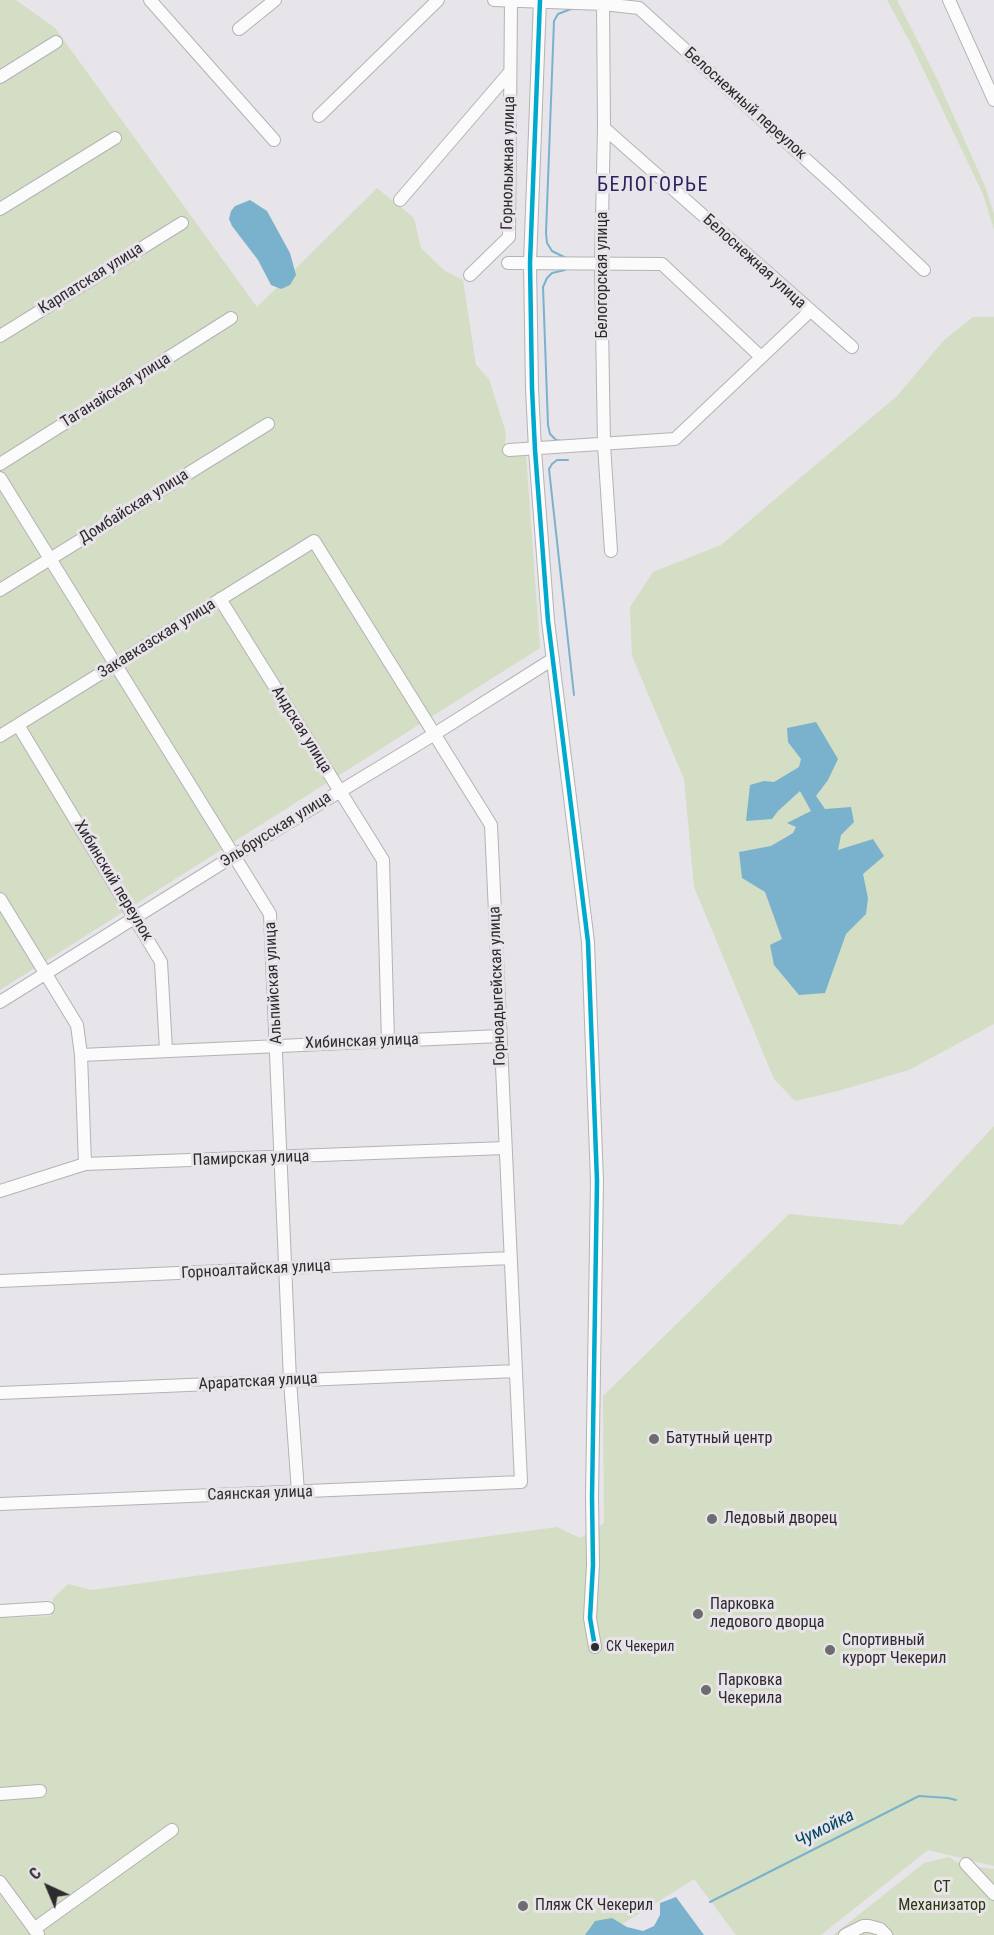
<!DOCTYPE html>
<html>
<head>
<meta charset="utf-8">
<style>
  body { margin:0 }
  #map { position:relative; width:994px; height:1935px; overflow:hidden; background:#e7e5e9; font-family:"Roboto Condensed",sans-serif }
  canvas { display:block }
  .north { position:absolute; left:18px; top:1857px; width:60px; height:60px; -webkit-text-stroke:4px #e8e4ea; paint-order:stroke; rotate:316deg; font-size:16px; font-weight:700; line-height:24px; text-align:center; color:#2d2b2d }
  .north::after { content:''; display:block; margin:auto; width:21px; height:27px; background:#2d2b2d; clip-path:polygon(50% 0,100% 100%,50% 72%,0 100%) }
</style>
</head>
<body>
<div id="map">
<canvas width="994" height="1935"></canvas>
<div class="north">С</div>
</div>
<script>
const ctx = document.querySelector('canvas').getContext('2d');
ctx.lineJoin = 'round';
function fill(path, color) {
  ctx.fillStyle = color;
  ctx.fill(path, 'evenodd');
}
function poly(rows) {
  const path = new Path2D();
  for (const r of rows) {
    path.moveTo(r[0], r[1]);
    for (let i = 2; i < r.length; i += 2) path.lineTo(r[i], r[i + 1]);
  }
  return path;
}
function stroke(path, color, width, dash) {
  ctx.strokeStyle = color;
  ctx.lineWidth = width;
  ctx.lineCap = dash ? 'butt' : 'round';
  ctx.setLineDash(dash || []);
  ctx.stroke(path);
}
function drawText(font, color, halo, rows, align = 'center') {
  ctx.font = font + ' "Roboto Condensed",sans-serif';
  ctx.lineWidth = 6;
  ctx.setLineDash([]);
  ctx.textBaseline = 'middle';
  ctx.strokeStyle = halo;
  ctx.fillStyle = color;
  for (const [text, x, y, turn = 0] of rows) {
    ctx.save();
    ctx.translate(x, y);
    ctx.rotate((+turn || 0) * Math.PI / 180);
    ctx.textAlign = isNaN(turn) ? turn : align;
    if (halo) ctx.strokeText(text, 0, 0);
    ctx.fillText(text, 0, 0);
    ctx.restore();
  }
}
fill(poly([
  [0,0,16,0,55,28,257,307,377,188,414,218,421,248,445,271,463,280,476,365,489,379,506,433,505,443,518,448,526,455,540,648,0,990],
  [887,0,897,0,938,81,985,186,994,214,994,230,983,194,910,42],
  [973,317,994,317,994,1024,909,1070,838,1091,795,1101,774,1079,694,887,684,779,632,656,630,607,653,572,721,545,897,396,944,340],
  [994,1126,994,1866,928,1850,821,1935,736,1935,694,1879,605,1935,0,1935,0,1618,51,1616,53,1598,68,1584,91,1590,557,1527,580,1538,604,1523,603,1396,789,1214,902,1225],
  [949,1857,962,1865,994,1869,994,1935,833,1935,924,1863]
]), '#d3dec5');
fill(poly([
  [250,200,267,211,290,253,296,275,290,285,281,289,271,285,258,260,232,226,229,219,231,211,235,206],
  [816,722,838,759,828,780,816,796,825,809,851,807,854,822,841,835,838,850,873,839,884,856,863,874,868,898,866,914,846,934,825,993,799,995,774,965,770,945,782,939,765,892,742,878,739,852,771,846,793,833,796,827,787,823,811,811,800,791,778,811,772,819,746,821,750,785,764,781,774,782,799,767,801,759,788,742,787,728],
  [676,1897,704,1935,585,1935,595,1921,612,1918,627,1927,643,1931,654,1926,660,1915,660,1903]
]), '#7ab2cd');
stroke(poly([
  [566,258,552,251,547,243,546,233,554,21,558,14,571,9],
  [562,441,556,440,550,434,548,425,543,287,547,278,552,273,565,270],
  [568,460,557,460,552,464,549,469,574,695],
  [710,1902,919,1796,948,1798,956,1800]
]), '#7ab2cd', 2);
const minor = poly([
  [150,0,274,140],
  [494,0,603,4,639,8,834,185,924,270],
  [540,0,530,263,532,388,535,450,548,621,588,942,597,1181,592,1497,593,1565,590,1618,595,1647],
  [603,0,604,128,601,264,604,445,611,551],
  [949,0,994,100],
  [239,29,275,0],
  [0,77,56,42],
  [319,116,438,0],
  [604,128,852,347],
  [400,200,510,72],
  [0,209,115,138],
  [508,263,662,264,761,357],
  [470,275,509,237,511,1],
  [0,336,182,223],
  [509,450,675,439,809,312],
  [0,464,231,318],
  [0,478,270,914,290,1380,298,1492],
  [0,590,268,424],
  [220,599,383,860,388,1041],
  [18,725,161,962,166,1050],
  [0,736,314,541,491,825,521,1482,0,1504],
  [0,899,77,1025,81,1055,85,1164],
  [0,1002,235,855,433,735,553,659],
  [81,1055,500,1036],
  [0,1191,85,1164,505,1148],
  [0,1281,511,1258],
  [0,1393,516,1371],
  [0,1611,48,1608],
  [0,1794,40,1791],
  [966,1864,994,1894],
  [0,1882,38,1934],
  [34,1929,172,1830],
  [845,1935,863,1926,869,1926,880,1929,886,1935]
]);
stroke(minor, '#b3b2b4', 14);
stroke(minor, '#fbfbfc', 12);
stroke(poly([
  [540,0,530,263,532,388,535,450,548,621,588,942,597,1181,592,1497,593,1565,590,1618,595,1647]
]), '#00a9ce', 4.5);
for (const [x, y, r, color] of [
  [654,1439,6,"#6e6c6f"],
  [712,1519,6,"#6e6c6f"],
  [698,1614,6,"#6e6c6f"],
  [595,1647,5,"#2d2b2d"],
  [830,1650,6,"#6e6c6f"],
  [706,1690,6,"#6e6c6f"],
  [523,1906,6,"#6e6c6f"]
]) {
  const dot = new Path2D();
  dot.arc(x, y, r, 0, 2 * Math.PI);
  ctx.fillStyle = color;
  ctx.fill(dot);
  stroke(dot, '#e8e4ea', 2);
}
drawText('14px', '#2d2b2d', '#e8e4ea', [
  ["СК Чекерил",606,1647]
], 'left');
drawText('16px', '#2d2b2d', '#e8e4ea', [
  ["Белоснежный переулок",745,104,42],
  ["Горнолыжная улица",509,163,-89],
  ["Белоснежная улица",754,262,42],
  ["Белогорская улица",603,275,-90],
  ["Карпатская улица",91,279,-32],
  ["Таганайская улица",116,391,-32],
  ["Домбайская улица",134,507,-32],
  ["Закавказская улица",157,639,-32],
  ["Андская улица",301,730,58],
  ["Эльбрусская улица",276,830,-32],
  ["Хибинский переулок",113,881,59],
  ["Альпийская улица",274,983,-93],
  ["Горноадыгейская улица",498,986,-92],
  ["Хибинская улица",362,1042,-2],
  ["Памирская улица",251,1159,-2],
  ["Горноалтайская улица",256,1270,-3],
  ["Араратская улица",258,1382,-3],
  ["Саянская улица",260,1494,-2]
]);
drawText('16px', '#2d2b2d', '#e8e4ea', [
  ["Батутный центр",666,1439],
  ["Ледовый дворец",724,1519],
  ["Парковка",710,1605],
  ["ледового дворца",710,1623],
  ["Спортивный",842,1641],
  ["курорт Чекерил",842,1659],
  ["Парковка",718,1681],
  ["Чекерила",718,1699],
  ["Пляж СК Чекерил",535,1906]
], 'left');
drawText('16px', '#283a09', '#e8e4ea', [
  ["СТ",942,1888],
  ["Механизатор",942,1906]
]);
drawText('italic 18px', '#004760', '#e8e4ea', [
  ["Чумойка",825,1829,-27]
]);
ctx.letterSpacing = '1.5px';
drawText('20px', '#2a245e', '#e8e4ea', [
  ["БЕЛОГОРЬЕ",653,186]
]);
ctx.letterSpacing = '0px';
</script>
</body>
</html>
